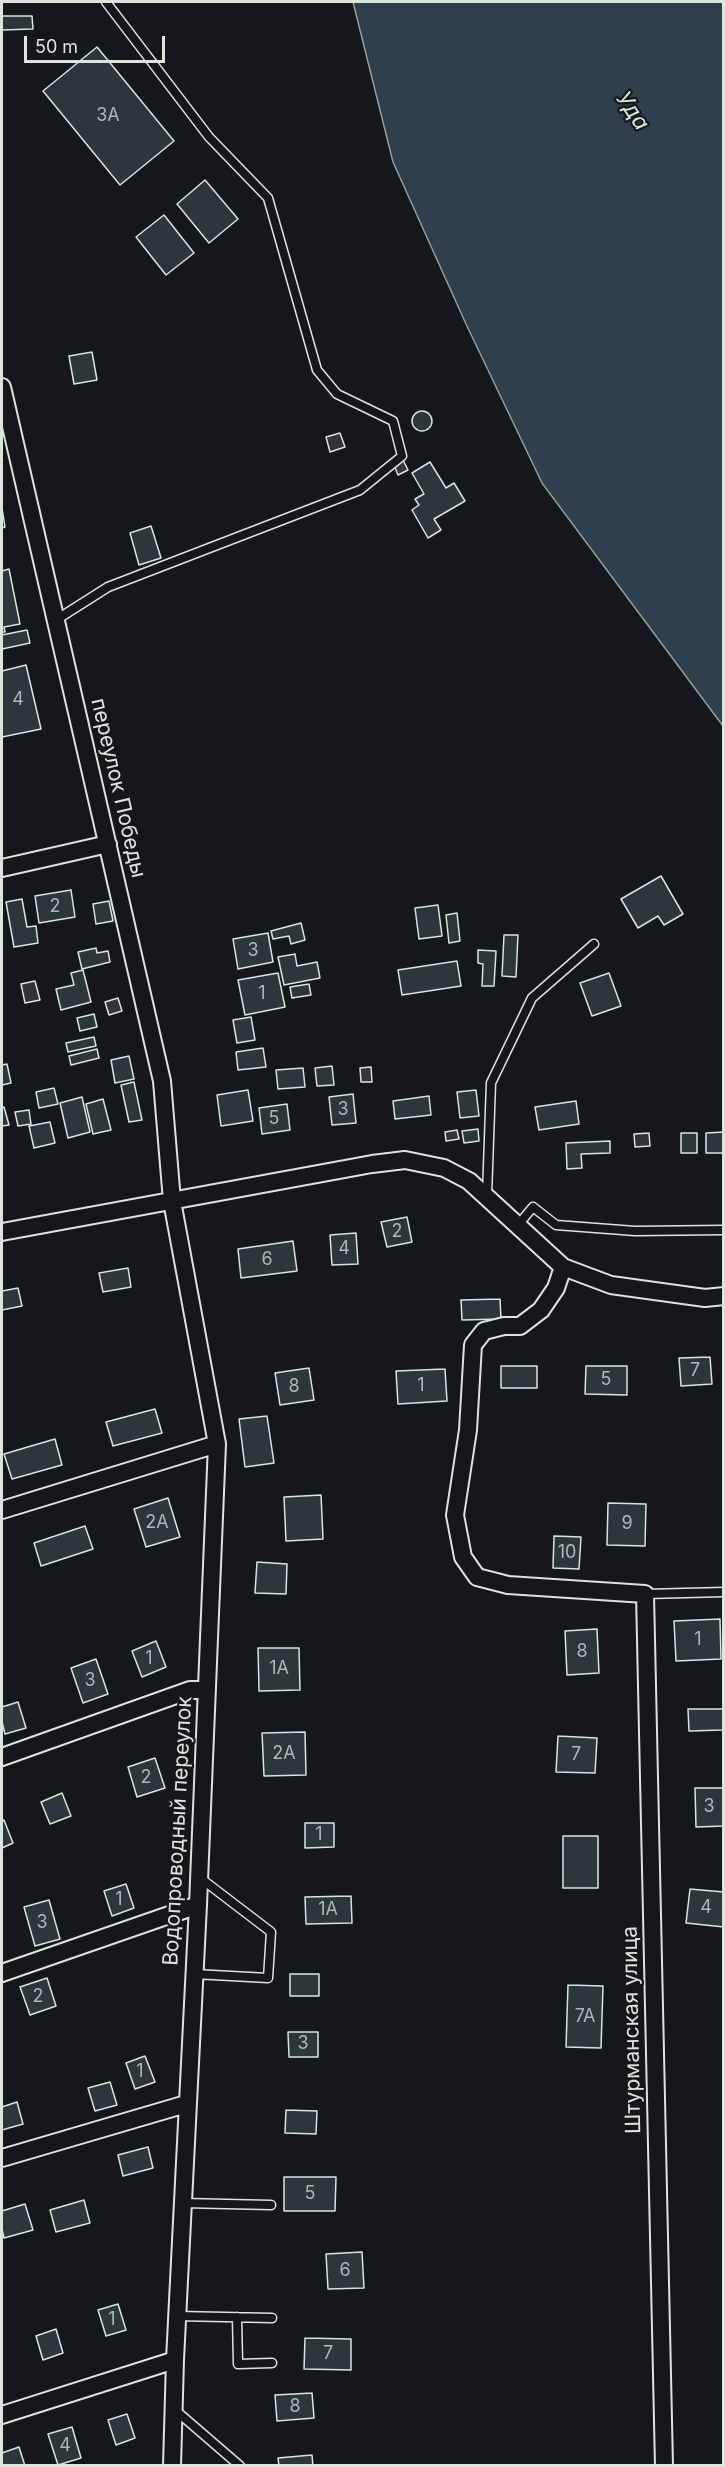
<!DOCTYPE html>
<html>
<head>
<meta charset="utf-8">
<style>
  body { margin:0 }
  #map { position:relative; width:725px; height:2467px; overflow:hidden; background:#14181c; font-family:Inter,sans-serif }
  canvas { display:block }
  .frame { position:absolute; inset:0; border:3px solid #d8e6dc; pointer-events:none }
  .scale { position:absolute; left:24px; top:36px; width:141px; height:27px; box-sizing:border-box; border:3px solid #d8e6dc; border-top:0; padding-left:8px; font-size:18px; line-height:21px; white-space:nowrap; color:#d8e6dc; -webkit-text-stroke:4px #14181c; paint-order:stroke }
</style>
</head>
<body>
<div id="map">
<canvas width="725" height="2467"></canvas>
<div class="frame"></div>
<div class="scale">50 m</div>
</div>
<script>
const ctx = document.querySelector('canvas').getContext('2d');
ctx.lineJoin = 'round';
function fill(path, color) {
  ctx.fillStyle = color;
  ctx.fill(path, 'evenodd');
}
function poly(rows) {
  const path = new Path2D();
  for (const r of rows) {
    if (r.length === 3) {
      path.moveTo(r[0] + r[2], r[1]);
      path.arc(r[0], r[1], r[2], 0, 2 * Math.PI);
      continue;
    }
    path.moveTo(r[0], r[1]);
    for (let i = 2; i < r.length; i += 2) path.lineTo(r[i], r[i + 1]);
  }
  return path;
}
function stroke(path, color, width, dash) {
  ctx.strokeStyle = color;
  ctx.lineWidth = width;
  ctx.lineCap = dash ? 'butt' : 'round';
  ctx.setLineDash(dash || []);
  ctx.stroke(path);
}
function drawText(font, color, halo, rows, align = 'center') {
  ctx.font = font + ' Inter,sans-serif';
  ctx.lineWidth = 4.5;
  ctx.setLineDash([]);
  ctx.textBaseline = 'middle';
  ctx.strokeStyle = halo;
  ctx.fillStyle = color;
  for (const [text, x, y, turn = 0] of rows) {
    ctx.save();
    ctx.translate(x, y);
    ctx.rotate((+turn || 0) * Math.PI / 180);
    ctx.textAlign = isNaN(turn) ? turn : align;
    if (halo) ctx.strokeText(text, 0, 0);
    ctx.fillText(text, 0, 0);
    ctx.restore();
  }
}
const water = poly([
  [353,2,723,2,723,726,542,483,466,324,393,162,353,2]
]);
fill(water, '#2f3f4d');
stroke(water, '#939e99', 1.5);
const building = poly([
  [2,16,32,16,33,29,2,30,2,16],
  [97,47,174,141,120,185,43,91,97,47],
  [205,180,238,219,209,243,177,204,205,180],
  [164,215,194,253,166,275,136,237,164,215],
  [92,352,97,380,74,384,69,356,92,352],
  [422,421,10],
  [340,433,345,447,330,452,326,437,340,433],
  [403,460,408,470,398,475,394,465,403,460],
  [430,462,446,488,454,483,465,501,434,519,441,530,428,538,412,510,419,505,415,499,424,494,412,473,430,462],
  [2,508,5,527,2,528,2,508],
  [151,526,161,558,139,565,130,533,151,526],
  [9,569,20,624,4,627,5,632,2,632,2,571,9,569],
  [27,630,30,643,2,649,2,635,27,630],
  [26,665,41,729,2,737,2,671,26,665],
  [661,876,683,914,664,925,658,916,638,928,621,899,661,876],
  [71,890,75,917,39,923,35,896,71,890],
  [22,899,27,927,36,926,38,943,14,947,6,902,22,899],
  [109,901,113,921,96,924,93,904,109,901],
  [438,905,442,936,419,939,415,908,438,905],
  [457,913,460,941,449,943,446,915,457,913],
  [301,923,305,940,291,944,289,936,273,939,271,931,301,923],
  [268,933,273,962,238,969,233,939,268,933],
  [504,935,518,935,516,977,502,976,504,935],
  [96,948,97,953,108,951,110,962,82,969,78,952,96,948],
  [478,950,496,951,494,986,482,986,483,964,478,963,478,950],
  [295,954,297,966,317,962,320,978,284,985,278,957,295,954],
  [457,961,461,986,402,995,398,970,457,961],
  [83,970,91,1002,61,1010,56,989,74,985,71,973,83,970],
  [278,973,285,1007,245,1015,238,980,278,973],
  [609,973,621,1006,592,1016,580,983,609,973],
  [35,981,40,1000,25,1003,21,984,35,981],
  [309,984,311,995,292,998,290,987,309,984],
  [118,998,122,1011,109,1015,105,1002,118,998],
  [94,1014,97,1027,80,1031,77,1018,94,1014],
  [251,1017,255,1040,237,1043,233,1020,251,1017],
  [94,1037,96,1046,68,1052,66,1043,94,1037],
  [263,1048,266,1067,238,1070,236,1052,263,1048],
  [97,1049,99,1058,71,1065,69,1056,97,1049],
  [129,1056,134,1079,115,1083,111,1060,129,1056],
  [7,1064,11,1083,2,1085,2,1065,7,1064],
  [332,1066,334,1085,317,1086,315,1068,332,1066],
  [371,1067,372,1082,361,1082,360,1068,371,1067],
  [303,1068,305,1087,278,1089,276,1070,303,1068],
  [134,1082,142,1120,129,1122,121,1085,134,1082],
  [54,1088,58,1104,39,1108,36,1092,54,1088],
  [248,1090,253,1121,221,1126,217,1095,248,1090],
  [476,1090,479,1116,460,1118,457,1092,476,1090],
  [353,1094,356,1123,332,1125,329,1097,353,1094],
  [429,1096,431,1115,395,1119,393,1101,429,1096],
  [82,1097,90,1132,68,1138,60,1103,82,1097],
  [103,1099,111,1130,93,1134,86,1104,103,1099],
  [576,1101,579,1124,539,1130,535,1107,576,1101],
  [287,1104,290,1130,262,1134,259,1108,287,1104],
  [4,1107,9,1125,2,1126,2,1108,4,1107],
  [29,1110,31,1124,18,1126,15,1112,29,1110],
  [50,1122,55,1143,34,1148,29,1126,50,1122],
  [478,1129,479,1141,464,1143,462,1131,478,1129],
  [457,1130,459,1139,446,1141,445,1132,457,1130],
  [724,1132,724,1153,706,1153,706,1133,724,1132],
  [649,1133,650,1146,635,1147,634,1134,649,1133],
  [681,1133,697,1133,697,1153,681,1153,681,1133],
  [610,1141,610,1153,581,1154,582,1168,567,1169,566,1143,610,1141],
  [407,1217,412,1242,387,1247,381,1222,407,1217],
  [356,1233,358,1264,332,1265,330,1235,356,1233],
  [293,1241,297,1271,241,1278,238,1249,293,1241],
  [128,1268,131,1287,103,1292,99,1273,128,1268],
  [18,1288,22,1306,2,1310,2,1291,18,1288],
  [500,1299,501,1319,462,1320,461,1300,500,1299],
  [710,1357,712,1384,681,1386,679,1358,710,1357],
  [501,1366,537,1366,537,1388,501,1388,501,1366],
  [586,1366,627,1366,627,1395,585,1394,586,1366],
  [309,1368,314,1400,280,1405,275,1373,309,1368],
  [445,1369,447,1401,398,1404,396,1371,445,1369],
  [155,1409,162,1433,113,1446,106,1422,155,1409],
  [267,1416,274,1463,245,1467,239,1419,267,1416],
  [55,1439,62,1465,12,1479,4,1454,55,1439],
  [321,1495,323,1539,286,1541,284,1497,321,1495],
  [168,1498,180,1537,146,1547,134,1509,168,1498],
  [608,1503,646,1504,645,1546,607,1545,608,1503],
  [85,1526,93,1549,41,1566,34,1543,85,1526],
  [554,1536,581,1537,579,1569,553,1568,554,1536],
  [257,1562,287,1564,286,1594,255,1593,257,1562],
  [720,1619,721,1659,676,1661,674,1621,720,1619],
  [597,1629,599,1673,567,1675,565,1631,597,1629],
  [156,1641,166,1667,142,1677,132,1651,156,1641],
  [258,1648,299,1648,300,1690,259,1691,258,1648],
  [96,1659,108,1694,83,1703,71,1668,96,1659],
  [18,1702,26,1728,5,1734,2,1722,2,1707,18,1702],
  [688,1709,723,1709,723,1730,689,1731,688,1709],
  [305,1732,306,1775,264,1776,262,1733,305,1732],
  [558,1736,597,1738,595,1773,556,1772,558,1736],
  [155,1758,165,1788,137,1797,128,1767,155,1758],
  [695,1788,724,1788,724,1826,696,1827,695,1788],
  [62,1793,71,1816,50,1824,41,1802,62,1793],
  [4,1820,13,1843,2,1848,2,1821,4,1820],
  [305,1823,334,1823,334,1847,305,1848,305,1823],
  [563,1836,598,1836,598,1888,563,1888,563,1836],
  [126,1884,134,1908,112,1916,104,1891,126,1884],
  [690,1889,724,1892,724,1927,686,1923,690,1889],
  [351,1896,352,1923,306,1924,305,1897,351,1896],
  [49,1900,60,1939,35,1946,24,1907,49,1900],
  [290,1974,319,1974,319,1996,290,1996,290,1974],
  [47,1978,56,2006,30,2015,20,1987,47,1978],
  [568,1985,603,1986,601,2048,566,2047,568,1985],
  [288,2032,318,2032,318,2057,289,2057,288,2032],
  [145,2056,155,2082,135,2089,126,2063,145,2056],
  [110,2082,117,2105,95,2111,88,2088,110,2082],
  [17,2102,23,2124,2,2130,2,2107,17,2102],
  [286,2110,317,2111,316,2134,285,2133,286,2110],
  [148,2147,153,2168,123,2176,118,2155,148,2147],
  [284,2177,336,2177,335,2211,284,2211,284,2177],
  [84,2200,90,2223,56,2232,50,2210,84,2200],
  [25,2204,33,2230,4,2238,2,2229,2,2211,25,2204],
  [362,2252,364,2288,328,2289,326,2254,362,2252],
  [118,2304,126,2330,106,2336,98,2310,118,2304],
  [56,2329,63,2353,43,2360,36,2336,56,2329],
  [305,2338,351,2339,351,2370,304,2369,305,2338],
  [312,2393,314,2418,277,2421,275,2395,312,2393],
  [127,2414,135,2438,116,2445,108,2420,127,2414],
  [72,2427,81,2458,58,2465,48,2434,72,2427],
  [19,2447,25,2466,2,2466,2,2453,19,2447],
  [312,2455,313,2466,279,2466,278,2458,312,2455]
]);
fill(building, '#2c363c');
stroke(building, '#d8e6dc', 1.5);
const lane = poly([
  [56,620,108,587,360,490,402,456,393,421,337,394,317,370,268,198,209,137,106,2],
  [487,1195,491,1083,532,998,594,944],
  [518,1225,533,1207,556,1225,635,1231,724,1230],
  [645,1594,724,1592],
  [194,1974,268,1978,271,1932,199,1877],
  [182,2203,271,2205],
  [177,2316,272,2318],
  [237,2317,238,2364,272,2363],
  [174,2409,240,2466]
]);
const street = poly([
  [2,387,162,1081,172,1201,217,1444,198,1905,175,2360,172,2466],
  [2,868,108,844],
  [2,1232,372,1164,405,1160,444,1168,469,1181,563,1267,611,1285,705,1298,724,1296],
  [563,1267,556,1288,541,1310,520,1326,504,1326,484,1331,473,1345,468,1430,455,1515,463,1557,477,1577,508,1585,645,1594,664,2466],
  [2,1510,217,1444],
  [2,1757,190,1690,207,1690],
  [2,1973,198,1905],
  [2,2158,186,2104],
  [2,2415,175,2360]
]);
stroke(lane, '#d8e6dc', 11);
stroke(street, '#d8e6dc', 20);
stroke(lane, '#14181c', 8);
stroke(street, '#14181c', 16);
drawText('18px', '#adbab4', null, [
  ["3А",108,116],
  ["4",18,700],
  ["2",55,907],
  ["3",253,951],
  ["1",262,994],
  ["3",343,1110],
  ["5",274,1119],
  ["2",397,1232],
  ["4",344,1249],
  ["6",267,1260],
  ["7",695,1371],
  ["5",606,1380],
  ["1",421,1386],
  ["8",294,1387],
  ["2А",157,1523],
  ["9",627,1524],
  ["10",567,1553],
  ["1",698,1640],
  ["8",582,1652],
  ["1",149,1659],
  ["1А",279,1669],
  ["3",90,1681],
  ["2А",284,1754],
  ["7",576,1755],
  ["2",146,1778],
  ["3",709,1807],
  ["1",319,1835],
  ["1",119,1900],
  ["4",706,1908],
  ["1А",328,1910],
  ["3",42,1923],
  ["2",38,1997],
  ["7А",585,2017],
  ["3",303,2044],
  ["1",140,2072],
  ["5",310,2194],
  ["6",345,2271],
  ["1",112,2320],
  ["7",328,2354],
  ["8",295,2407],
  ["4",65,2446]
]);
drawText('21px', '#d8e6dc', '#14181c', [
  ["переулок Победы",118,788,77],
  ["Водопроводный переулок",178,1831,-87],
  ["Штурманская улица",632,2030,-91]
]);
drawText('italic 22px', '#d8e6dc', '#14181c', [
  ["Уда",632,111,56]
]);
</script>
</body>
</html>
